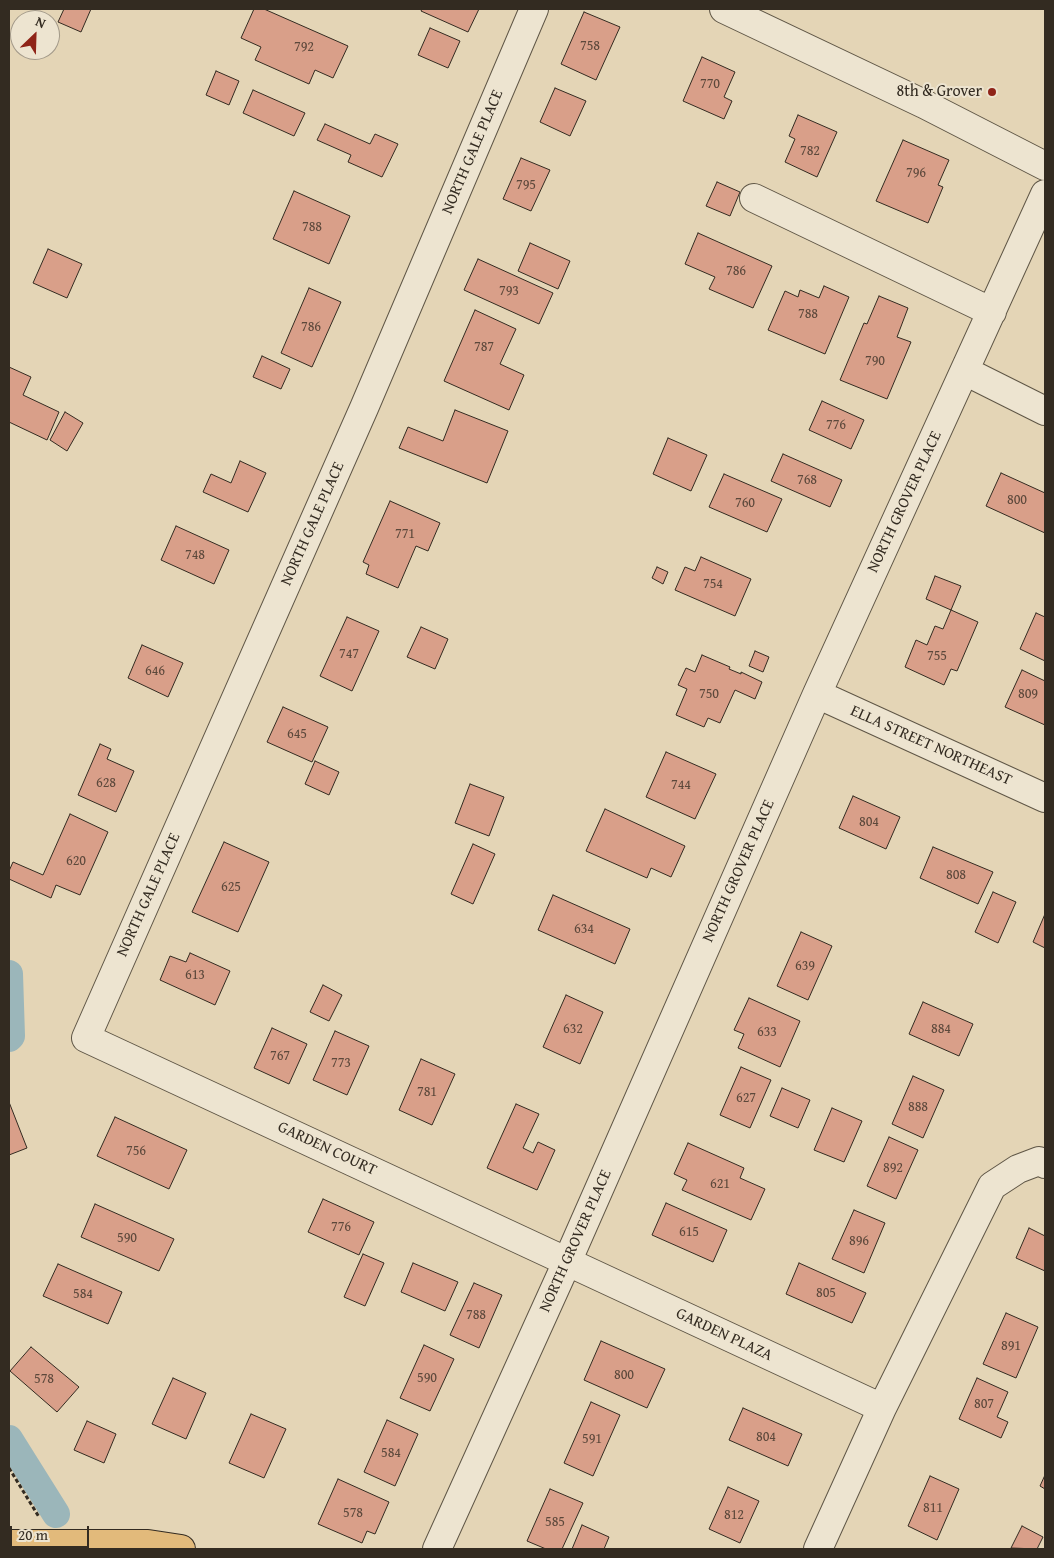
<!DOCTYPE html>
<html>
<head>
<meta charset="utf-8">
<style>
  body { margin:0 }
  #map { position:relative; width:1054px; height:1558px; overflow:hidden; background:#e4d5b6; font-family:"Gentium Book Plus",serif }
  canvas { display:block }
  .frame { position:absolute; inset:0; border:10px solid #332b21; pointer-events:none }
  .north { position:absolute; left:10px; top:10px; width:50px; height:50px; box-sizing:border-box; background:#ede4d0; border:1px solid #a39a8a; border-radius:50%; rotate:24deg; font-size:14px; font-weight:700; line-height:20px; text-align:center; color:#332b21 }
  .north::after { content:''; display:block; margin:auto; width:18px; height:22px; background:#8f2418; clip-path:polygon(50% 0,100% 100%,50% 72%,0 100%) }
  .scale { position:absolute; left:10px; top:1526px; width:79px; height:22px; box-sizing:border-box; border:2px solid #332b21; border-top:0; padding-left:6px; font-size:15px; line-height:18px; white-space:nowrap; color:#332b21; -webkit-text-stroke:4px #ede4d0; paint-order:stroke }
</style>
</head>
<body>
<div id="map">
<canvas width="1054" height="1558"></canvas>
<div class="frame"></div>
<div class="north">N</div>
<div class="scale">20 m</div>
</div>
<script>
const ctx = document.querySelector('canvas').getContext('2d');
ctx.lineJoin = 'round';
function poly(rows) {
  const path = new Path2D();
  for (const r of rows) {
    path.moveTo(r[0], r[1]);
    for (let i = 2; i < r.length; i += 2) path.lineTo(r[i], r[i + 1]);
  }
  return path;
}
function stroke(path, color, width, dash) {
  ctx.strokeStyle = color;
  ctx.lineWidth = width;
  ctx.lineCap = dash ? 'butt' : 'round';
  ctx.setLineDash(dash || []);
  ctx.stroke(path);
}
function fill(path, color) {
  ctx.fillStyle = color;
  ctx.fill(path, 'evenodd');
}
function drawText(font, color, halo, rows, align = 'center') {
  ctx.font = font + ' "Gentium Book Plus",serif';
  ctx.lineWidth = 4;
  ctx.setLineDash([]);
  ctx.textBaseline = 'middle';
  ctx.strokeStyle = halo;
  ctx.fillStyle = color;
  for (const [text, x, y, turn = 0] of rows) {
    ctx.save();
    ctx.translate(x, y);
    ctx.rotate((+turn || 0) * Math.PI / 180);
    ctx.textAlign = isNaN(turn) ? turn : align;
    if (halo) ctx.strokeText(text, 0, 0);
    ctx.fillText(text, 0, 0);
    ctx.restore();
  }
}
stroke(poly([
  [9,974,11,1036,9,1038],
  [9,1439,56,1514]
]), '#9bb6ba', 28);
const building = poly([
  [64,9,91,9,81,32,58,22,64,9],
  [254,9,264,9,348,46,333,78,315,70,309,84,255,60,261,47,241,38,254,9],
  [422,9,479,9,468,32,421,11,422,9],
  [584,12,620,27,596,80,561,64,584,12],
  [430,28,460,41,448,68,418,55,430,28],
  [702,57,735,72,724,97,732,101,724,119,683,101,702,57],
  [216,71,239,81,229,105,206,95,216,71],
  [555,88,586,101,570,136,540,122,555,88],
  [253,90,305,113,294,136,243,113,253,90],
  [798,115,837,132,817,177,785,162,795,139,789,136,798,115],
  [325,124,370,144,375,134,398,144,382,177,348,162,351,155,317,140,325,124],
  [903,140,949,160,938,185,943,187,928,223,876,201,903,140],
  [521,158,550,170,531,211,503,199,521,158],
  [717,182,740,192,730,216,706,206,717,182],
  [294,191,350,216,329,264,273,239,294,191],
  [698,233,772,266,753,308,709,289,715,277,685,264,698,233],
  [530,243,570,261,558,289,518,271,530,243],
  [48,249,82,264,67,298,33,283,48,249],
  [478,259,553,293,539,324,464,290,478,259],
  [824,286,849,297,825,354,768,330,785,291,798,297,800,290,819,298,824,286],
  [309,288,341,302,312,367,281,353,309,288],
  [879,296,908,308,897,337,911,342,887,399,840,380,864,323,867,324,879,296],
  [475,310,516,329,500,364,524,375,509,410,444,381,475,310],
  [262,356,290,369,281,389,253,377,262,356],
  [9,367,31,377,23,395,59,412,47,440,9,422,9,367],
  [822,401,864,420,851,449,809,430,822,401],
  [455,410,508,431,487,483,399,448,408,427,443,441,455,410],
  [65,412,83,423,67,451,50,440,65,412],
  [668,438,707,455,691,491,653,474,668,438],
  [783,454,842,480,830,507,771,481,783,454],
  [240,461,266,473,248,512,203,492,211,474,231,483,240,461],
  [1001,473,1045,493,1045,533,986,506,1001,473],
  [724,474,782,499,767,532,709,507,724,474],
  [390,501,440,523,428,551,416,546,398,588,366,574,369,565,363,562,390,501],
  [176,526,229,550,214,584,161,560,176,526],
  [701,557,751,579,735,616,675,590,685,567,695,571,701,557],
  [657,567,668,572,663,584,652,578,657,567],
  [935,576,961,586,951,610,926,599,935,576],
  [951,610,978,622,957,671,951,669,944,685,905,667,916,640,927,645,935,626,943,629,951,610],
  [1036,613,1045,617,1045,661,1020,649,1036,613],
  [347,617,379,631,352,691,320,676,347,617],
  [421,627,448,639,435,669,407,657,421,627],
  [142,645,183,663,168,697,128,678,142,645],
  [755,651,769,657,763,672,749,666,755,651],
  [702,655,730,667,729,669,741,674,741,672,762,682,755,699,735,690,720,723,708,718,704,727,676,715,687,689,678,685,686,668,695,672,702,655],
  [1022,670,1045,681,1045,725,1005,707,1022,670],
  [283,707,328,727,312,762,267,742,283,707],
  [100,744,111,749,107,759,134,771,116,812,78,795,100,744],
  [666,752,716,774,695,819,646,797,666,752],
  [315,761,339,772,329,795,305,784,315,761],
  [470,784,504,797,489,836,455,823,470,784],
  [853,796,900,817,886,849,839,828,853,796],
  [605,809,685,846,671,877,651,868,647,878,586,851,605,809],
  [70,814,108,832,80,895,56,885,51,898,9,879,9,871,13,862,43,875,70,814],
  [224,842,269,862,238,932,192,912,224,842],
  [473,844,495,854,473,904,451,894,473,844],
  [933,847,993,872,978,904,920,878,933,847],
  [993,892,1016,902,998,943,975,932,993,892],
  [553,895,630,929,615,964,538,930,553,895],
  [1045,914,1045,948,1033,942,1045,914],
  [801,932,832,946,808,1000,777,986,801,932],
  [190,953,230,971,215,1005,160,980,170,956,186,962,190,953],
  [323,985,342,995,329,1021,310,1012,323,985],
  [566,995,603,1012,580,1064,543,1047,566,995],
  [749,998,800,1021,780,1067,738,1048,744,1034,734,1030,749,998],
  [923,1002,973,1024,959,1056,909,1034,923,1002],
  [272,1028,307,1044,289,1084,254,1068,272,1028],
  [335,1031,369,1046,347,1095,313,1080,335,1031],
  [421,1059,455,1074,432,1125,399,1110,421,1059],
  [741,1067,771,1080,750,1128,720,1115,741,1067],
  [913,1076,944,1090,923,1138,892,1124,913,1076],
  [782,1088,810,1100,798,1128,770,1116,782,1088],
  [9,1102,27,1148,9,1155,9,1102],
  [516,1104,539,1114,523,1148,533,1153,538,1142,555,1150,537,1190,487,1168,516,1104],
  [832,1108,862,1121,844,1162,814,1150,832,1108],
  [115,1117,187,1150,169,1189,97,1156,115,1117],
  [889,1137,918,1150,896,1199,867,1186,889,1137],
  [688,1143,744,1168,740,1178,765,1189,751,1220,682,1190,687,1180,674,1174,688,1143],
  [323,1199,374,1222,359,1255,308,1232,323,1199],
  [666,1203,727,1230,713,1262,652,1235,666,1203],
  [95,1204,174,1239,159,1271,81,1237,95,1204],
  [854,1210,885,1223,864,1273,832,1259,854,1210],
  [1029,1228,1045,1236,1045,1271,1016,1258,1029,1228],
  [363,1254,384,1263,365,1306,344,1297,363,1254],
  [413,1263,458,1282,445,1311,401,1292,413,1263],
  [799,1263,866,1293,852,1323,786,1294,799,1263],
  [58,1264,122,1292,108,1324,43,1296,58,1264],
  [474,1283,502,1295,479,1348,450,1335,474,1283],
  [1006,1313,1038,1327,1016,1378,983,1364,1006,1313],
  [601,1341,665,1369,647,1408,584,1380,601,1341],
  [424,1345,454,1359,430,1411,400,1398,424,1345],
  [31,1347,79,1387,57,1412,10,1371,31,1347],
  [173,1378,206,1393,186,1439,152,1424,173,1378],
  [977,1378,1008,1392,997,1417,1008,1422,1001,1438,959,1419,977,1378],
  [591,1402,620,1415,593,1476,564,1463,591,1402],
  [743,1408,802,1434,788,1466,729,1440,743,1408],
  [251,1414,286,1429,264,1478,229,1463,251,1414],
  [387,1420,418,1434,395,1486,364,1472,387,1420],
  [87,1421,116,1434,104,1463,74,1450,87,1421],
  [1045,1475,1045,1489,1040,1486,1045,1475],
  [930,1476,959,1489,937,1540,908,1526,930,1476],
  [338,1479,389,1502,375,1534,367,1531,362,1543,318,1524,338,1479],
  [728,1487,759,1501,740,1543,709,1529,728,1487],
  [550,1489,583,1503,562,1549,546,1549,527,1541,550,1489],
  [582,1525,609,1537,604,1549,572,1549,582,1525],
  [1022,1526,1043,1537,1037,1549,1011,1548,1022,1526]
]);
fill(building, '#d99f89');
stroke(building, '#332b21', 1);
const minor = poly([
  [534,9,364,408,86,1038,882,1408],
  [724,9,924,104,1045,166],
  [754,198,992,312],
  [965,371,1045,411],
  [817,694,1045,798],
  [437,1549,567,1262,817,694,1045,194],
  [818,1549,882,1408,992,1186,1018,1169,1039,1161,1045,1164]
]);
const major = poly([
  [9,1544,148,1544,181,1549]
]);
stroke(minor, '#5f5646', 30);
stroke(major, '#332b21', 30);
stroke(poly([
  [9,1468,39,1517]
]), '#332b21', 3, [4, 2.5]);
stroke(minor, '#ede4d0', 28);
stroke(major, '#e2ba7b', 28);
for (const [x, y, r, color] of [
  [992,92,5,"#8f2418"]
]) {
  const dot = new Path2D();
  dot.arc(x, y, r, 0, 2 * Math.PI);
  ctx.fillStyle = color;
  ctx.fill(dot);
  stroke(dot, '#ede4d0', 2);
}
drawText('14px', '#5c483b', null, [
  ["758",590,46],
  ["792",304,47],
  ["770",710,84],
  ["782",810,151],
  ["796",916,173],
  ["795",526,185],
  ["788",312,227],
  ["786",736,271],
  ["793",509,291],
  ["788",808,314],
  ["786",311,327],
  ["787",484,347],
  ["790",875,361],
  ["776",836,425],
  ["768",807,480],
  ["800",1017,500],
  ["760",745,503],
  ["771",405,534],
  ["748",195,555],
  ["754",713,584],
  ["747",349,654],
  ["755",937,656],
  ["646",155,671],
  ["750",709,694],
  ["809",1028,694],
  ["645",297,734],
  ["628",106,783],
  ["744",681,785],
  ["804",869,822],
  ["620",76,861],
  ["808",956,875],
  ["625",231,887],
  ["634",584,929],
  ["639",805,966],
  ["613",195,975],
  ["632",573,1029],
  ["884",941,1029],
  ["633",767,1032],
  ["767",280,1056],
  ["773",341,1063],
  ["781",427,1092],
  ["627",746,1098],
  ["888",918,1107],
  ["756",136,1151],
  ["892",893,1168],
  ["621",720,1184],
  ["776",341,1227],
  ["615",689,1232],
  ["590",127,1238],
  ["896",859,1241],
  ["805",826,1293],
  ["584",83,1294],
  ["788",476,1315],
  ["891",1011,1346],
  ["800",624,1375],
  ["590",427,1378],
  ["578",44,1379],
  ["807",984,1404],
  ["804",766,1437],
  ["591",592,1439],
  ["584",391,1453],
  ["811",933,1508],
  ["578",353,1513],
  ["812",734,1515],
  ["585",555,1522]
]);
drawText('16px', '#332b21', '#ede4d0', [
  ["8th & Grover",982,92]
], 'right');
drawText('16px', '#332b21', '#ede4d0', [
  ["NORTH GALE PLACE",473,152,-67],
  ["NORTH GROVER PLACE",905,502,-65],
  ["NORTH GALE PLACE",313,524,-66],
  ["ELLA STREET NORTHEAST",931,746,24],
  ["NORTH GROVER PLACE",739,871,-66],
  ["NORTH GALE PLACE",149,895,-66],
  ["GARDEN COURT",327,1149,25],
  ["NORTH GROVER PLACE",576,1241,-66],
  ["GARDEN PLAZA",724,1335,25]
]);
</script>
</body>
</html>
